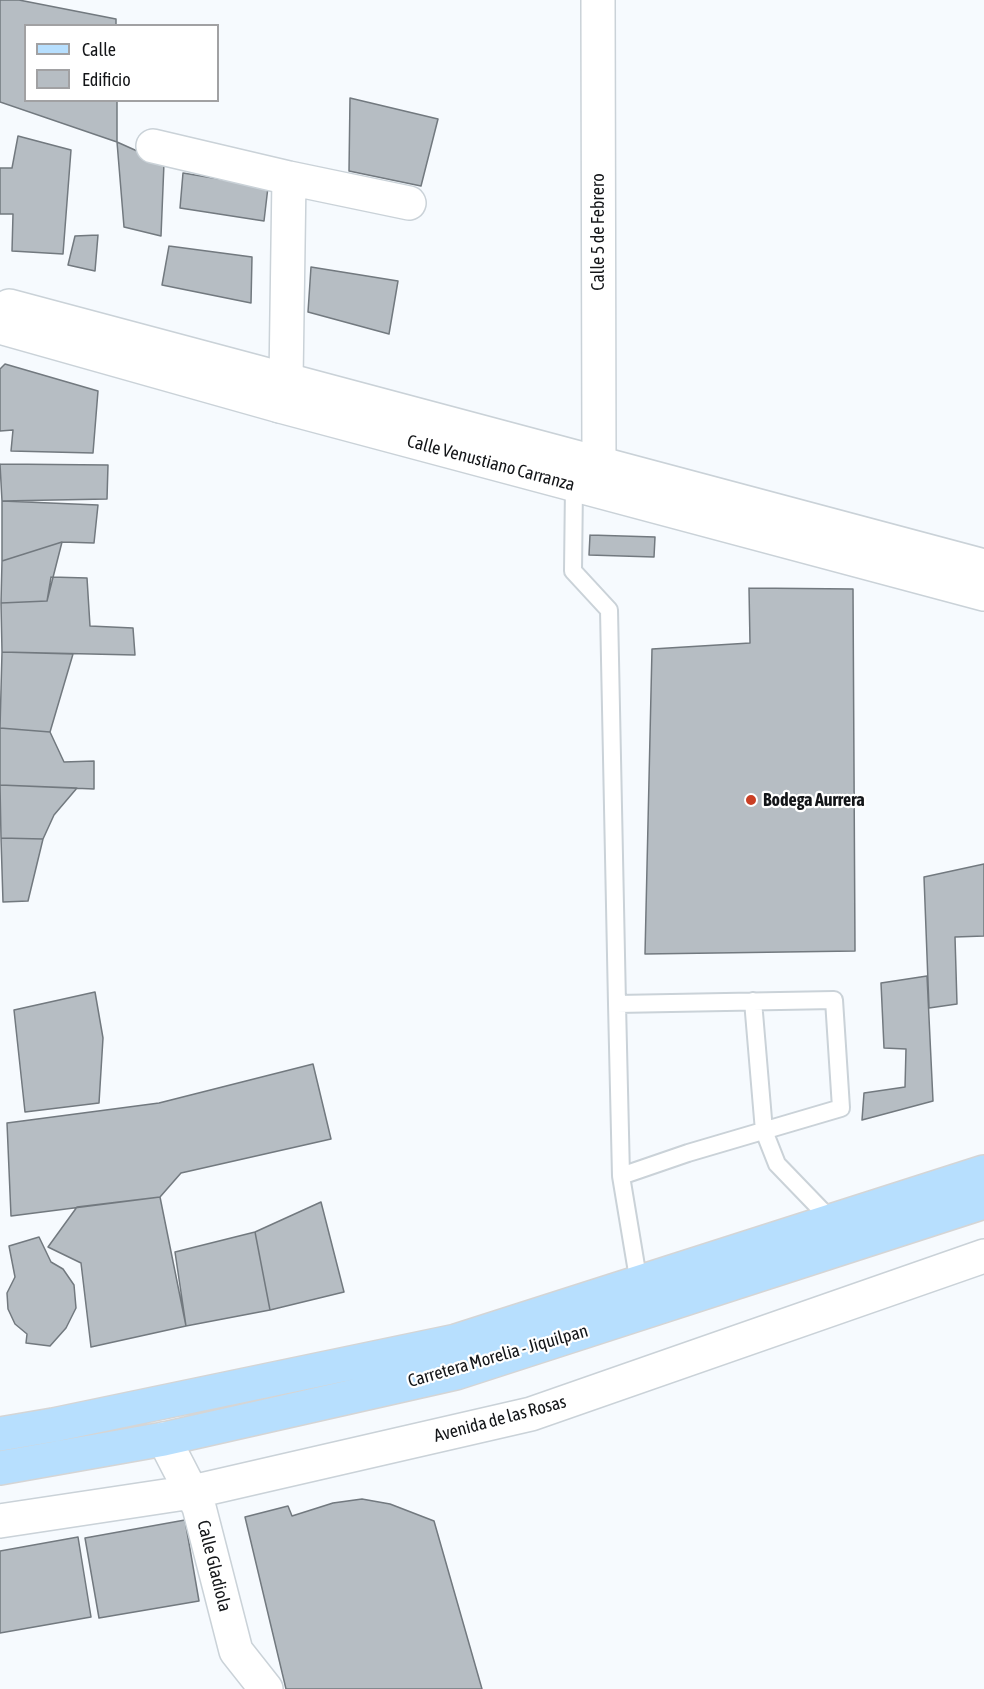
<!DOCTYPE html>
<html>
<head>
<meta charset="utf-8">
<style>
  body { margin:0 }
  #map { position:relative; width:984px; height:1689px; overflow:hidden; background:#f6fafe; font-family:"Asap Condensed",sans-serif }
  canvas { display:block }
  .legend { position:absolute; left:24px; top:24px; width:195px; height:78px; box-sizing:border-box; background:#fff; border:2px solid #a1a1a3; margin:0; padding:8px 10px; list-style:none; font-size:18px; color:#131518 }
  .legend li { display:flex; align-items:center; gap:12px; height:30px }
  .legend b { width:30px; border:2px solid #a1a1a3 }
</style>
</head>
<body>
<div id="map">
<canvas width="984" height="1689"></canvas>
<ul class="legend">
<li><b style="height:8px;background:#b7dffe"></b>Calle</li>
<li><b style="height:16px;background:#b6bdc3"></b>Edificio</li>
</ul>
</div>
<script>
const ctx = document.querySelector('canvas').getContext('2d');
ctx.lineJoin = 'round';
function fill(path, color) {
  ctx.fillStyle = color;
  ctx.fill(path, 'evenodd');
}
function poly(rows) {
  const path = new Path2D();
  for (const r of rows) {
    path.moveTo(r[0], r[1]);
    for (let i = 2; i < r.length; i += 2) path.lineTo(r[i], r[i + 1]);
  }
  return path;
}
function stroke(path, color, width, dash) {
  ctx.strokeStyle = color;
  ctx.lineWidth = width;
  ctx.lineCap = dash ? 'butt' : 'round';
  ctx.setLineDash(dash || []);
  ctx.stroke(path);
}
function drawText(font, color, halo, rows, align = 'center') {
  ctx.font = font + ' "Asap Condensed",sans-serif';
  ctx.lineWidth = 4.5;
  ctx.setLineDash([]);
  ctx.textBaseline = 'middle';
  ctx.strokeStyle = halo;
  ctx.fillStyle = color;
  for (const [text, x, y, turn = 0] of rows) {
    ctx.save();
    ctx.translate(x, y);
    ctx.rotate((+turn || 0) * Math.PI / 180);
    ctx.textAlign = isNaN(turn) ? turn : align;
    if (halo) ctx.strokeText(text, 0, 0);
    ctx.fillText(text, 0, 0);
    ctx.restore();
  }
}
const building = poly([
  [0,0,19,0,116,19,116,26,26,26,26,100,117,100,117,142,0,102,0,0],
  [350,98,438,119,421,186,349,171,350,98],
  [18,136,71,150,63,254,12,251,13,214,0,214,0,168,12,168,18,136],
  [117,142,164,163,161,236,124,227,117,142],
  [183,173,268,187,264,221,180,208,183,173],
  [98,235,95,271,68,265,75,236,98,235],
  [169,246,252,257,251,303,162,285,169,246],
  [311,267,398,281,389,334,308,312,311,267],
  [5,364,98,391,93,453,11,451,13,430,0,431,0,369,5,364],
  [0,464,108,465,107,499,2,501,0,464],
  [2,501,98,505,94,543,62,542,2,561,2,501],
  [590,535,655,537,654,557,589,555,590,535],
  [62,542,47,601,1,603,2,561,62,542],
  [51,577,87,578,90,626,133,628,135,655,2,652,1,603,47,601,51,577],
  [749,588,853,589,855,951,645,954,652,649,750,643,749,588],
  [2,652,73,654,50,732,0,728,2,652],
  [0,728,50,732,64,762,94,761,94,789,0,785,0,728],
  [0,785,77,788,54,815,43,839,1,838,0,785],
  [1,838,43,839,28,901,3,902,1,838],
  [984,864,984,936,955,937,957,1004,929,1008,924,877,984,864],
  [927,976,933,1101,862,1120,864,1093,905,1087,906,1049,884,1048,881,983,927,976],
  [95,992,103,1038,99,1103,25,1112,14,1010,95,992],
  [313,1064,331,1139,181,1173,160,1197,11,1216,7,1123,159,1103,313,1064],
  [160,1197,186,1326,91,1347,81,1263,48,1247,77,1207,160,1197],
  [321,1202,344,1292,270,1310,255,1232,321,1202],
  [255,1232,270,1310,186,1326,175,1252,255,1232],
  [39,1237,51,1262,63,1269,74,1285,76,1308,66,1328,50,1346,26,1343,27,1334,15,1324,8,1309,7,1293,15,1277,9,1246,39,1237],
  [362,1499,390,1504,434,1521,482,1689,286,1689,245,1517,288,1506,292,1516,333,1503,362,1499],
  [185,1520,199,1601,99,1618,85,1538,185,1520],
  [78,1537,91,1617,0,1633,0,1551,78,1537]
]);
fill(building, '#b6bdc3');
stroke(building, '#72797f', 1.5);
const service = poly([
  [574,486,573,571,609,610,617,1004,621,1176,688,1153,841,1108,834,1000,617,1004],
  [753,1001,764,1131,777,1164,831,1220],
  [621,1176,639,1284]
]);
const minor = poly([
  [153,146,289,178,409,203],
  [280,406,286,380,289,178],
  [579,481,599,463,598,0],
  [164,1439,199,1507,236,1651,266,1689],
  [0,1521,192,1492,531,1414,984,1256]
]);
const tertiary = poly([
  [9,306,984,566],
  [0,327,280,406,984,594]
]);
const primary = poly([
  [0,1434,53,1425,456,1341,984,1172],
  [0,1468,164,1439,456,1373,984,1202]
]);
stroke(service, '#cad2d8', 20);
stroke(minor, '#cad2d8', 36);
stroke(tertiary, '#cad2d8', 36);
stroke(primary, '#d5d5d5', 36);
stroke(service, '#fff', 16);
stroke(minor, '#fff', 33);
stroke(tertiary, '#fff', 33);
stroke(primary, '#b7dffe', 33);
for (const [x, y, r, color] of [
  [751,800,6,"#ca3f24"]
]) {
  const dot = new Path2D();
  dot.arc(x, y, r, 0, 2 * Math.PI);
  ctx.fillStyle = color;
  ctx.fill(dot);
  stroke(dot, '#fff', 2);
}
drawText('18px', '#131518', '#fff', [
  ["Calle 5 de Febrero",598,232,-90],
  ["Calle Venustiano Carranza",491,463,15],
  ["Carretera Morelia - Jiquilpan",498,1356,-16],
  ["Avenida de las Rosas",500,1419,-15],
  ["Calle Gladiola",214,1566,76]
]);
drawText('bold 18px', '#131518', '#fff', [
  ["Bodega Aurrera",763,800]
], 'left');
</script>
</body>
</html>
